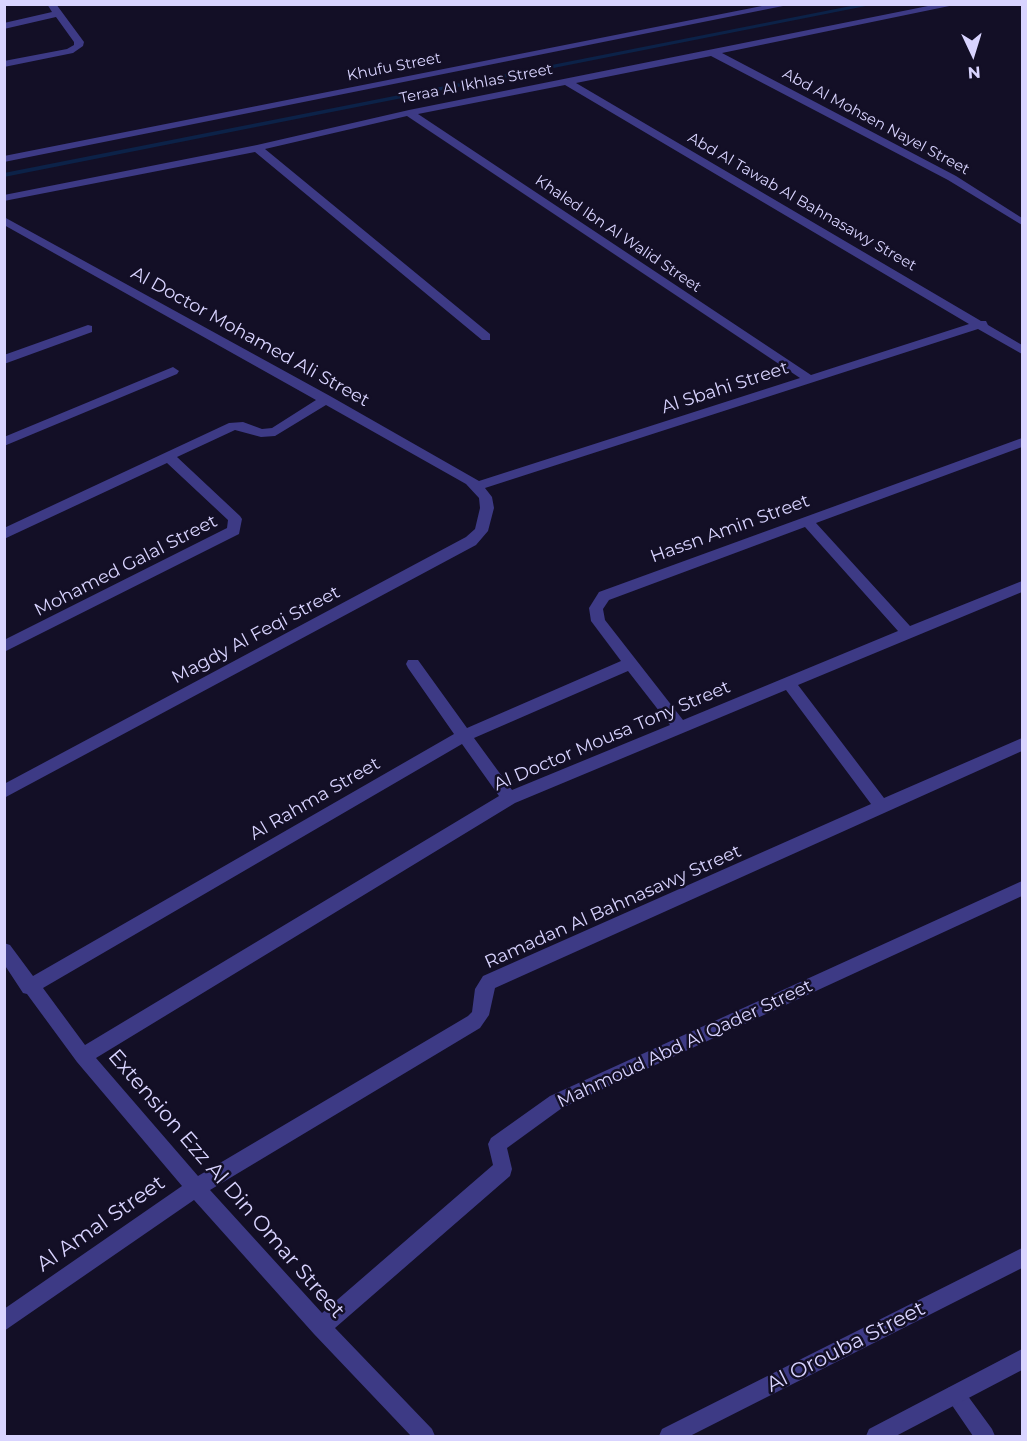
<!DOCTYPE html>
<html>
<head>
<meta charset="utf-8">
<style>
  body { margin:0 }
  #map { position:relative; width:1027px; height:1441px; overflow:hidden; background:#130f26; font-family:Montserrat,sans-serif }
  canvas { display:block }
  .frame { position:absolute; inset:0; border:6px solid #d9d4ff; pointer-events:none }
  .north { position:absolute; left:943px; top:24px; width:60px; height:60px; -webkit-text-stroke:4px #130f26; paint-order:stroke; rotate:176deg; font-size:16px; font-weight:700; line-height:24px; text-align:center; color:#d9d4ff }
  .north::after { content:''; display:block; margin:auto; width:21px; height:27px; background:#d9d4ff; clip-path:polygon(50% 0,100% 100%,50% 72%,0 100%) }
</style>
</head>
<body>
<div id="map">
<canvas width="1027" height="1441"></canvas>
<div class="frame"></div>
<div class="north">N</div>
</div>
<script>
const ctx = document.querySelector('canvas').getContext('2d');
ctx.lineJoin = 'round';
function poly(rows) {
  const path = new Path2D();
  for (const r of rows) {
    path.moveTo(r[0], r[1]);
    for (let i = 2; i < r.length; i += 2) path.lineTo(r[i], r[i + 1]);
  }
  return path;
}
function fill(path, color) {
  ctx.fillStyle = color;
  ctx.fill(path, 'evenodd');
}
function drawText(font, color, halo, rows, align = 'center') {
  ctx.font = font + ' Montserrat,sans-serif';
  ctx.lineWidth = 5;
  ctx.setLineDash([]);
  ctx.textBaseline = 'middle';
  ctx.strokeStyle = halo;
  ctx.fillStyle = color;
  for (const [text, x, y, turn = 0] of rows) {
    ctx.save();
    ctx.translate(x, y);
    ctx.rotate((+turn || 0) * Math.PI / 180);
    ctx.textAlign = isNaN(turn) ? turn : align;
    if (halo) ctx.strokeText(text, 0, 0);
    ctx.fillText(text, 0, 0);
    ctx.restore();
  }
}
fill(poly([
  [861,4,876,4,4,177,4,173,861,4]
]), '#0c2248');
fill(poly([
  [47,4,56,4,84,42,83,46,73,53,4,67,4,61,67,49,74,45,74,42,56,17,4,29,4,23,52,12,47,4],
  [772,4,793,4,4,162,4,156,772,4],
  [938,4,959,4,722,53,956,176,1022,218,1022,225,948,180,711,56,576,83,981,321,986,321,988,325,1022,345,1022,354,978,329,485,488,492,497,494,508,488,531,476,545,4,798,4,784,466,537,475,529,480,508,479,498,466,484,326,405,275,436,261,437,235,430,177,457,240,516,242,519,239,534,4,652,4,640,227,528,228,520,167,463,4,539,4,528,229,423,243,422,262,429,272,428,316,400,4,225,4,217,330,396,479,481,800,378,407,116,265,149,490,334,490,340,482,340,255,152,4,201,4,195,257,145,409,110,938,4],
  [565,85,969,324,811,375,418,114,565,85],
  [88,325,92,326,92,332,4,364,4,355,88,325],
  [173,367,179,371,177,374,4,446,4,437,173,367],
  [1022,438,1022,447,816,523,910,626,1022,581,1022,592,798,685,884,798,1022,738,1022,751,495,988,489,1015,480,1028,210,1190,322,1313,493,1165,488,1144,491,1138,550,1096,1022,881,1022,896,562,1108,507,1148,512,1169,510,1176,335,1328,432,1429,435,1436,411,1436,314,1334,194,1200,4,1331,4,1309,182,1186,77,1062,27,994,23,993,4,964,4,943,10,945,33,976,454,734,408,668,406,664,408,660,418,660,467,728,621,661,591,621,589,608,599,592,1022,438],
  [805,527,898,631,683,720,605,620,603,609,609,600,805,527],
  [628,671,670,725,512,790,474,738,628,671],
  [786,690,871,804,483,976,475,989,472,1012,468,1016,198,1176,96,1058,515,803,786,690],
  [462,744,499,796,85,1045,43,988,462,744],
  [955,1385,962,1388,992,1429,995,1436,973,1436,945,1395,948,1388,955,1385]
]), '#3d3a85');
fill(poly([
  [1022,1248,1022,1268,690,1436,659,1436,662,1429,1022,1248],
  [1022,1349,1022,1370,896,1436,866,1436,869,1429,1022,1349]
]), '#3d3a85');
drawText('15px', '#d9d4ff', '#130f26', [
  ["Khufu Street",394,67,-11],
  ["Teraa Al Ikhlas Street",476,84,-11],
  ["Abd Al Mohsen Nayel Street",876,122,28],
  ["Abd Al Tawab Al Bahnasawy Street",802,202,30],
  ["Khaled Ibn Al Walid Street",618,234,34]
]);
drawText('18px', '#d9d4ff', '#130f26', [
  ["Al Doctor Mohamed Ali Street",250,337,29],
  ["Al Sbahi Street",725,388,-18],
  ["Hassn Amin Street",730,529,-20],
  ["Mohamed Galal Street",126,566,-27],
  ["Magdy Al Feqi Street",256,635,-28],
  ["Al Doctor Mousa Tony Street",612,736,-23],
  ["Al Rahma Street",315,799,-30],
  ["Ramadan Al Bahnasawy Street",613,907,-24],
  ["Mahmoud Abd Al Qader Street",685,1044,-25]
]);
drawText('21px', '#d9d4ff', '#130f26', [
  ["Extension Ezz Al Din Omar Street",226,1184,49],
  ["Al Amal Street",101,1224,-35],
  ["Al Orouba Street",846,1347,-27]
]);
</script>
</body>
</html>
